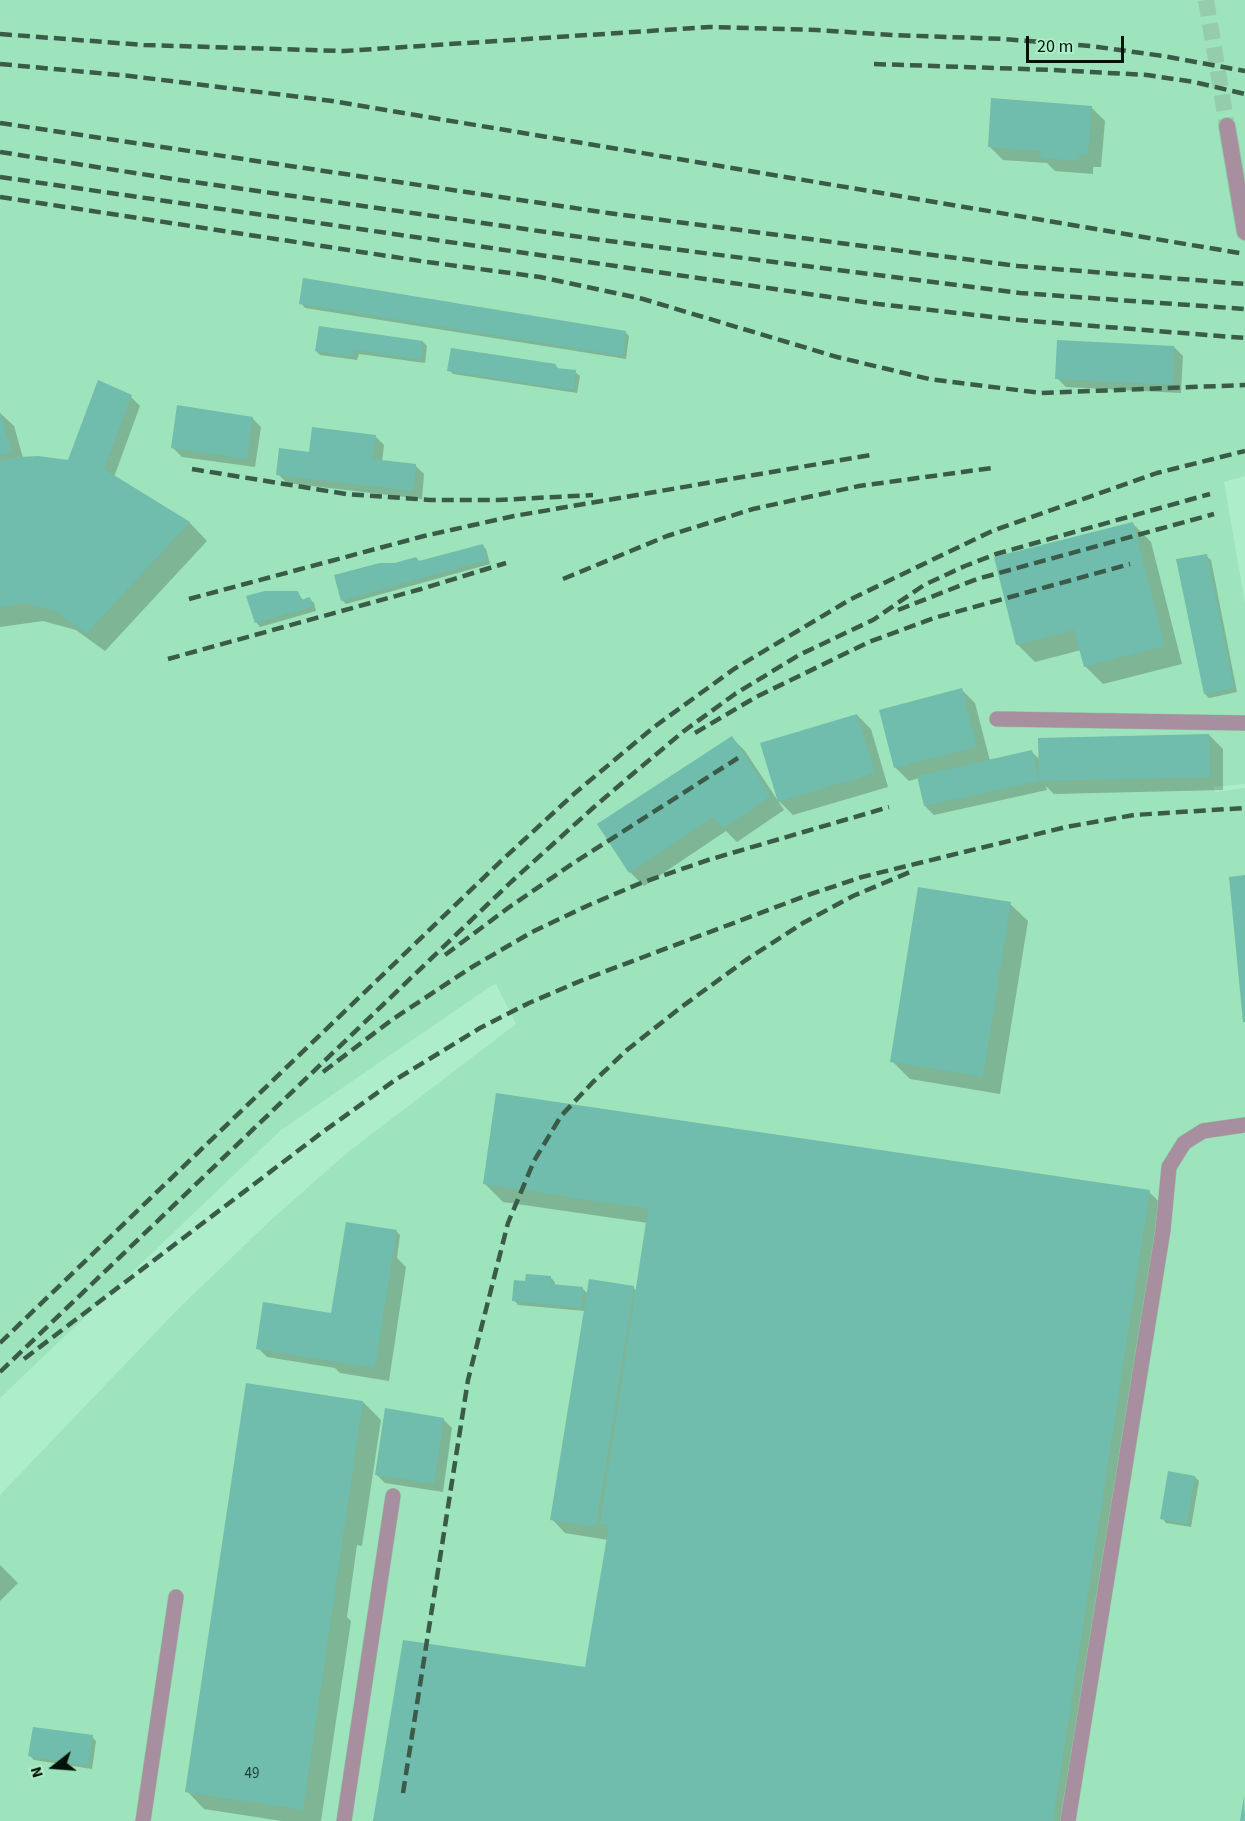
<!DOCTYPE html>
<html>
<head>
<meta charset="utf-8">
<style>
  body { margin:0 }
  #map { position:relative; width:1245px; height:1821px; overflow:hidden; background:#aeedc9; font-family:"Source Sans 3",sans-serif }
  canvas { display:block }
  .north { position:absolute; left:24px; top:1737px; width:60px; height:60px; -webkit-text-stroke:4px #aeedc9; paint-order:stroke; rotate:253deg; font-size:16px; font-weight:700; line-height:24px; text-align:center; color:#001409 }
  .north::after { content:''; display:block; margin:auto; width:21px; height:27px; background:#001409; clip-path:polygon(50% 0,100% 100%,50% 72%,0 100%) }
  .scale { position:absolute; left:1026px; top:36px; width:98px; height:27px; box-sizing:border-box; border:3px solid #001409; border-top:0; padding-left:8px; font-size:18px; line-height:21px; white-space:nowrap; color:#001409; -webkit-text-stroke:4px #aeedc9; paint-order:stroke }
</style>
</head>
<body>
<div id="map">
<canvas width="1245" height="1821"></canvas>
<div class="north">N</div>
<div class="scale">20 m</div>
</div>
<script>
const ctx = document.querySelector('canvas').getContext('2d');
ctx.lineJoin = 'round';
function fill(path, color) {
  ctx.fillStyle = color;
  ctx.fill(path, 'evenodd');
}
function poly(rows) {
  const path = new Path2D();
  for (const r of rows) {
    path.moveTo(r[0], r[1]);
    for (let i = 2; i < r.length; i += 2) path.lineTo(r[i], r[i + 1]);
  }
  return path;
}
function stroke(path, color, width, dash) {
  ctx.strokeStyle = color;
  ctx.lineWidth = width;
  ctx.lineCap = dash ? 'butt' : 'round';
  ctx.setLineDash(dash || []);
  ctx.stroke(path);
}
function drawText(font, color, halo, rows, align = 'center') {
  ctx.font = font + ' "Source Sans 3",sans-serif';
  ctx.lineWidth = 4.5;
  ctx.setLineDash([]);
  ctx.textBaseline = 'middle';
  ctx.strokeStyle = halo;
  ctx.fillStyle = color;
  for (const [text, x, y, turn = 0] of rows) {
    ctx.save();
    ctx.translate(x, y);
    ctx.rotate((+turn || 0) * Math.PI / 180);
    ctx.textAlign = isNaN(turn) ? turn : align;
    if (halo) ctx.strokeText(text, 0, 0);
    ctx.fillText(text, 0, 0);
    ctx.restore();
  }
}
fill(poly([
  [0,0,1245,0,1245,476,1224,482,1245,603,1245,784,1214,787,1215,792,1245,788,1245,1821,0,1821,0,1495,178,1309,272,1219,348,1152,516,1024,496,984,491,986,281,1130,0,1398]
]), '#9de3bb');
fill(poly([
  [1091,107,1105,121,1101,167,1093,167,1093,174,1055,171,1047,163,1003,160,989,146],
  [301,303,625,332,629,336,626,359,305,308],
  [423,342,427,346,425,363,359,354,357,360,320,355,316,351],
  [1174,347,1183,356,1181,393,1066,387,1057,378],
  [555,365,559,369,575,372,580,376,577,393,453,374,449,370],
  [131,397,140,406,114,477,190,523,207,541,105,651,76,630,43,621,0,627,0,413,14,426,23,458,69,462],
  [252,418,261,427,255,467,182,457,173,448],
  [375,436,384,445,382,462,415,465,424,474,422,499,287,483,278,474,311,453],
  [1133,524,1151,542,1182,664,1103,684,1085,666,1081,650,1035,662,1017,644],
  [482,545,486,549,490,564,346,604,342,600,420,563],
  [1206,556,1211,560,1237,692,1209,698,1205,694],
  [298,592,303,601,310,599,314,603,316,611,260,627,256,622],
  [962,690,975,703,990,761,1032,752,1040,760,1209,735,1223,749,1223,790,1054,794,1046,786,1047,790,934,815,925,806,919,778,909,781,895,767],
  [857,715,871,729,888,787,793,815,780,802,762,744],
  [732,738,745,751,784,810,737,842,726,831,644,886,630,872],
  [1010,904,1028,921,1000,1094,910,1079,892,1061],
  [485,1184,1149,1192,1167,1209,1073,1821,374,1821,587,1668,608,1540,565,1533,552,1519,585,1311,518,1305,514,1300,526,1283,551,1278,555,1282,554,1286,582,1288,588,1294,633,1287,637,1292,648,1223,503,1202],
  [396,1231,400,1235,397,1258,406,1267,389,1381,340,1373,335,1368,267,1357,258,1348,331,1314],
  [363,1402,381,1420,362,1546,357,1545,347,1617,351,1621,321,1821,282,1821,204,1809,187,1791],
  [443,1419,452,1428,443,1492,385,1483,376,1474],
  [1195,1477,1199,1481,1191,1527,1166,1523,1162,1518],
  [0,1565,18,1583,0,1601],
  [92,1737,96,1741,92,1769,34,1760,30,1756]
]), '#0003');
fill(poly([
  [991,98,1092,106,1088,154,1080,154,1079,161,1040,158,1041,151,988,147],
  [303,278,626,331,623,356,299,304],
  [319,326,423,341,421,360,355,350,353,357,315,351],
  [1057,340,1174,346,1173,385,1055,379],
  [451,348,556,364,555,368,576,370,573,390,447,371],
  [98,380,132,395,104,469,190,522,86,634,57,612,24,603,0,607,0,461,19,457,38,456,68,460],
  [177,405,253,417,247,459,171,448],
  [0,412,12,452,0,455],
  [312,427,376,435,372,459,416,464,413,491,276,475,279,448,309,452],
  [1133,522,1165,646,1084,667,1074,630,1016,645,994,557],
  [483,544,487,560,341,601,334,575,380,563,395,563,416,557,419,561],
  [1207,554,1234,688,1204,694,1176,559],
  [265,591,298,591,301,600,310,597,313,607,255,623,246,596],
  [962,688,977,747,894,768,879,710],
  [857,714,875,773,778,802,760,743],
  [1209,734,1210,777,1039,781,1038,738],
  [732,736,771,796,722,829,714,817,629,873,597,824],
  [1032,750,1039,781,924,806,917,776],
  [1245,875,1245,1022,1243,1022,1229,877],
  [918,887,1011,902,983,1077,890,1062],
  [496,1093,1150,1190,1053,1821,373,1821,403,1640,585,1667,609,1525,600,1524,648,1209,483,1184],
  [346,1222,397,1230,375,1368,256,1349,263,1302,331,1313],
  [526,1274,551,1276,551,1284,583,1287,581,1308,512,1301,514,1280,525,1281],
  [589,1279,634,1286,596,1527,550,1520],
  [246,1383,363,1401,303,1810,185,1792],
  [385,1408,444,1418,434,1484,375,1475],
  [1168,1471,1195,1476,1187,1524,1160,1519],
  [33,1727,93,1735,88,1766,28,1756],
  [1244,1796,1245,1821,1240,1821]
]), '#70bcad');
stroke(poly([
  [1206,0,1227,126]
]), '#94ccac', 16, [16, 8]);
const service = poly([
  [997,719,1245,723],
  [143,1821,176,1597],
  [344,1821,393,1496],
  [1068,1821,1163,1230,1169,1167,1184,1143,1203,1131,1245,1125]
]);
const tertiary = poly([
  [1227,126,1245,232]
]);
stroke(service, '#92caaa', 16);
stroke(tertiary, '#92caaa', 18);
stroke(service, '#a78f9f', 15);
stroke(tertiary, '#a78f9f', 16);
stroke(poly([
  [0,34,144,45,344,51,710,27,817,30,892,35,1004,39,1091,46,1163,56,1245,71],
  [0,64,130,76,332,101,1245,254],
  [874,64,1054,70,1147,75,1194,82,1245,94],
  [0,123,608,213,1018,266,1245,284],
  [0,152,180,180,609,241,1020,293,1245,309],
  [0,177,878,304,1019,320,1245,338],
  [0,197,427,262,540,277,643,299,837,357,929,379,1041,393,1245,385],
  [192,469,346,494,430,500,498,500,593,495],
  [563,579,667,536,753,509,859,486,992,468],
  [189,599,424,536,514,516,871,455],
  [898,610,977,579,1214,514],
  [168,659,421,589,506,563],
  [695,733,756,697,869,642,934,618,1130,564],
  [445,955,508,908,572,864,738,758],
  [323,1072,393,1019,472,967,532,932,589,905,641,883,708,860,889,807],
  [0,1343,501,861,575,793,654,727,734,669,851,599,992,531,1157,473,1245,451],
  [24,1359,324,1131,395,1080,480,1028,529,1003,585,979,808,895,862,877,1066,827,1134,815,1245,808],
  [0,1372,511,882,594,807,635,772,684,731,735,694,799,655,873,620,924,585,965,566,996,554,1210,494],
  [403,1793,468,1380,508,1223,534,1161,561,1116,593,1082,627,1050,680,1008,746,960,803,923,853,896,910,872]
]), '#395b48', 4.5, [12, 6]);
drawText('15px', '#1c3e32', null, [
  ["49",252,1775]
]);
</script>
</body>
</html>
